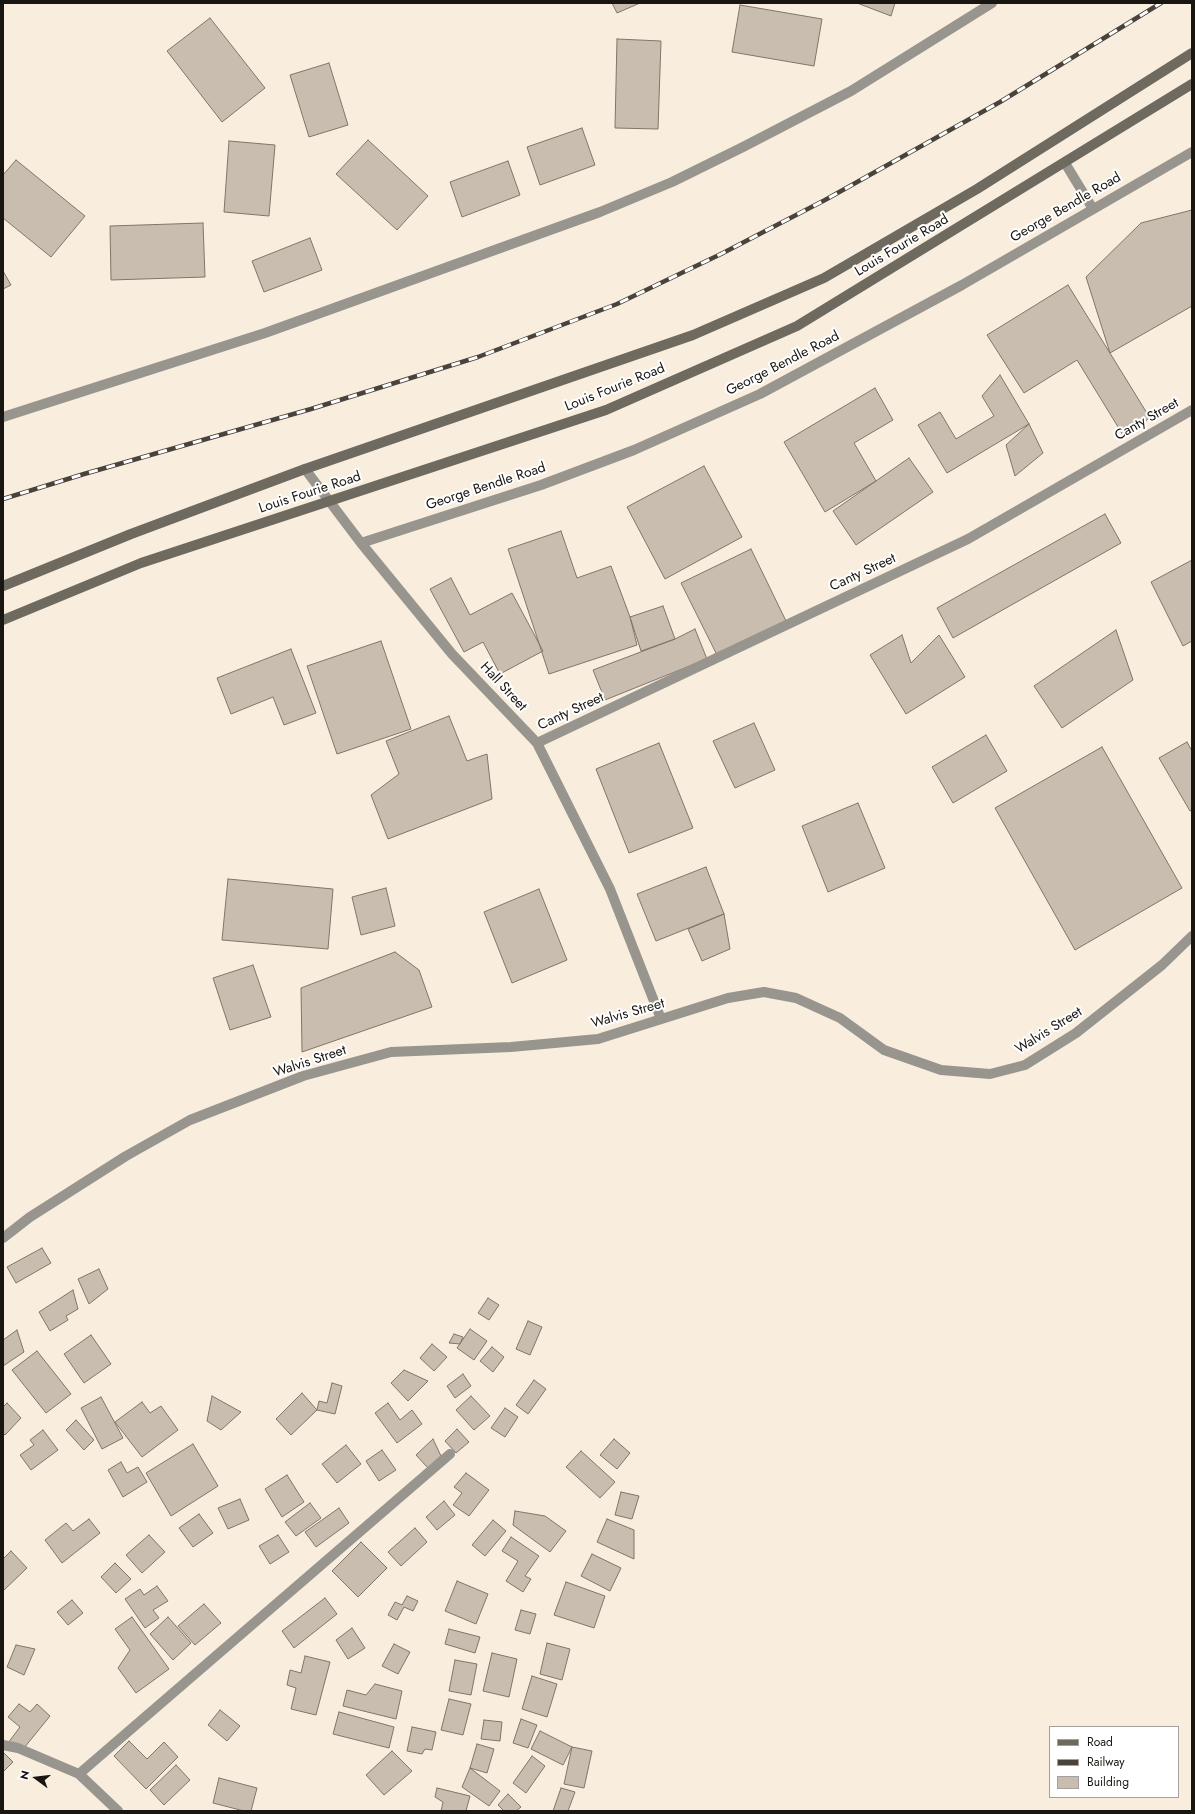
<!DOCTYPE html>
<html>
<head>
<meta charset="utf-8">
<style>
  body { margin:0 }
  #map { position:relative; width:1195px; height:1814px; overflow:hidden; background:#f9edde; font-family:Jost,sans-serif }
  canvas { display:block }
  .frame { position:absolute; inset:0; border:4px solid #191510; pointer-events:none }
  .legend { position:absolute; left:1049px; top:1726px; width:130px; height:72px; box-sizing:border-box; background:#fff; border:1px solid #a3a19f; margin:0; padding:5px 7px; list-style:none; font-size:12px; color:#191510 }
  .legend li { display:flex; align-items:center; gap:8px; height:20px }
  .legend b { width:20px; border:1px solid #a3a19f }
  .north { position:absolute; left:16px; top:1758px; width:40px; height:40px; -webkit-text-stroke:3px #fff; paint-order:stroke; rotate:285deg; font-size:11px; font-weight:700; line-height:16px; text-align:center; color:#191510 }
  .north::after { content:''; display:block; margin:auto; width:14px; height:18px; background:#191510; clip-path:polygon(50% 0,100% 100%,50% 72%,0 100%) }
</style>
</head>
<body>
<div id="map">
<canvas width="1195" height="1814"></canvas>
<div class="frame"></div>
<ul class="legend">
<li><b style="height:5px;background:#6e6a60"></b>Road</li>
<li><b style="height:5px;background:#49433c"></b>Railway</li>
<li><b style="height:11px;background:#c9bdaf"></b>Building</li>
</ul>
<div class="north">N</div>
</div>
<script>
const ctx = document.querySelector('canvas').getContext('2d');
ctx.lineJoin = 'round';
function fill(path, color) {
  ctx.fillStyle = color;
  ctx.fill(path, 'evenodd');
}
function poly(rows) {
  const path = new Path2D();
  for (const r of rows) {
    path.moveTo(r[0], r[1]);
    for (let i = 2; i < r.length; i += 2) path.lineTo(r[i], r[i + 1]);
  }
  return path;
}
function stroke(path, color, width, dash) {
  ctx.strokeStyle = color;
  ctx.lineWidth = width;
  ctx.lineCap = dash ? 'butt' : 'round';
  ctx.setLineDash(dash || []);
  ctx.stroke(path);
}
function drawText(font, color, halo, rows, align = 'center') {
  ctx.font = font + ' Jost,sans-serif';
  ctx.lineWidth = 4;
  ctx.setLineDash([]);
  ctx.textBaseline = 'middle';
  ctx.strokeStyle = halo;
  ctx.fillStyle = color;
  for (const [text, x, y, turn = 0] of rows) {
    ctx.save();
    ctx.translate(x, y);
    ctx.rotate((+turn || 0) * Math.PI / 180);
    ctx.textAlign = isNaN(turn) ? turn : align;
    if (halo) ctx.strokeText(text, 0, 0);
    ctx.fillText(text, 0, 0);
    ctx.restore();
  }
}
const building = poly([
  [612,3,640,3,617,13,612,3],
  [857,3,895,3,891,16,857,3],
  [740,5,822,19,814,66,732,52,740,5],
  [210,18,265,88,222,122,167,51,210,18],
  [617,39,661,41,658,129,615,128,617,39],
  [329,63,348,125,309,137,290,75,329,63],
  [582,128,595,165,540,185,527,147,582,128],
  [368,140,428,196,397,230,336,174,368,140],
  [229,141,275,145,269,216,224,212,229,141],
  [16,160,85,216,51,257,3,218,3,175,16,160],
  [508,161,520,195,462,217,450,182,508,161],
  [1192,210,1192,306,1110,353,1086,277,1141,223,1192,210],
  [203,223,205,277,111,280,110,226,203,223],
  [310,238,322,270,264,292,252,261,310,238],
  [3,271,11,285,3,289,3,271],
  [1068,285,1150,418,1123,435,1077,360,1024,393,987,335,1068,285],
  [1000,375,1029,424,947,473,918,425,940,412,956,439,994,416,982,396,1000,375],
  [875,388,893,420,854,443,876,481,825,512,784,442,875,388],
  [1029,424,1043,453,1015,476,1006,445,1029,424],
  [909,458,933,492,856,545,833,511,909,458],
  [704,466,742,537,665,579,627,507,704,466],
  [1105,514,1121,543,953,638,937,608,1105,514],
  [561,531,577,578,611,566,630,617,637,645,549,674,508,549,561,531],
  [751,549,786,621,717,655,681,583,751,549],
  [1192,560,1192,641,1183,646,1151,582,1192,560],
  [451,578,470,615,512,593,543,651,500,674,483,642,464,652,430,589,451,578],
  [663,606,675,639,641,651,630,617,663,606],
  [695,629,707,659,605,700,593,670,675,639,695,629],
  [1116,630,1133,680,1062,728,1034,686,1116,630],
  [902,635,911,663,939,635,965,677,906,714,870,655,902,635],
  [381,641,411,729,337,754,307,666,381,641],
  [291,649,316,713,284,725,273,697,231,714,217,678,291,649],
  [449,716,467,761,487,754,492,799,388,839,371,795,399,774,386,741,449,716],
  [754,723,775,770,735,788,713,741,754,723],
  [986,735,1007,771,953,803,932,767,986,735],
  [1187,742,1192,751,1192,810,1190,811,1159,758,1187,742],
  [659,743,693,828,629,853,596,769,659,743],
  [1102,747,1182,888,1075,950,995,808,1102,747],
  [858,803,885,868,828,892,802,826,858,803],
  [706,867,724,914,656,941,637,894,706,867],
  [228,879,333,889,328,949,222,940,228,879],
  [386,888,395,926,361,935,352,897,386,888],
  [539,889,567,960,512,983,484,912,539,889],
  [724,914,730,949,702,961,688,929,724,914],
  [395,952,419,970,432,1007,302,1052,301,988,395,952],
  [253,965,271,1017,230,1030,213,978,253,965],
  [42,1248,51,1263,16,1283,7,1267,42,1248],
  [99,1269,108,1289,89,1304,78,1279,99,1269],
  [73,1290,78,1309,66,1316,68,1320,50,1331,39,1312,73,1290],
  [488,1298,499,1305,489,1320,478,1313,488,1298],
  [528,1321,542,1327,530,1355,516,1349,528,1321],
  [470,1329,487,1341,474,1360,457,1348,470,1329],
  [17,1330,24,1352,3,1366,3,1340,17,1330],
  [454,1334,463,1337,460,1344,449,1343,454,1334],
  [91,1335,111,1364,84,1383,64,1354,91,1335],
  [432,1344,447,1357,434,1371,420,1358,432,1344],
  [492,1347,504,1357,493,1372,480,1361,492,1347],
  [37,1351,71,1394,46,1413,12,1370,37,1351],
  [404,1370,428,1381,408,1401,391,1383,404,1370],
  [463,1374,471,1386,455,1398,447,1386,463,1374],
  [534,1380,546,1389,528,1414,516,1405,534,1380],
  [332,1383,342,1386,335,1414,317,1410,319,1401,327,1403,332,1383],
  [302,1393,317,1410,291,1435,276,1419,302,1393],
  [212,1396,241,1412,221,1430,207,1421,212,1396],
  [471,1396,490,1416,474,1430,456,1410,471,1396],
  [101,1397,123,1438,102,1449,81,1408,101,1397],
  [142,1402,150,1413,161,1406,178,1430,142,1457,115,1422,142,1402],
  [7,1403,21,1418,5,1435,3,1433,3,1407,7,1403],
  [388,1403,400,1420,412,1410,422,1424,397,1443,375,1413,388,1403],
  [505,1408,518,1417,505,1437,491,1428,505,1408],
  [76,1420,94,1440,84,1450,66,1430,76,1420],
  [457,1429,469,1442,456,1453,445,1441,457,1429],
  [43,1430,58,1450,31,1470,20,1455,34,1445,30,1440,43,1430],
  [433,1439,441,1456,428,1468,416,1455,433,1439],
  [614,1439,630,1453,617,1469,600,1455,614,1439],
  [193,1444,218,1486,171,1516,146,1473,193,1444],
  [346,1445,361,1464,337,1483,322,1464,346,1445],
  [382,1450,396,1470,379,1481,366,1461,382,1450],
  [581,1451,615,1482,600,1498,566,1467,581,1451],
  [121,1462,127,1473,138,1467,147,1482,123,1497,108,1470,121,1462],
  [466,1473,489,1490,469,1516,453,1505,462,1493,454,1487,466,1473],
  [287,1475,304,1502,282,1517,265,1489,287,1475],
  [621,1492,639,1496,632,1519,615,1515,621,1492],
  [240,1499,249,1520,228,1529,218,1508,240,1499],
  [444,1501,455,1515,437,1530,426,1517,444,1501],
  [310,1503,321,1518,296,1536,285,1522,310,1503],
  [339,1508,349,1523,316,1547,305,1532,339,1508],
  [515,1511,545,1516,566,1531,550,1552,513,1525,515,1511],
  [199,1514,213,1533,193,1547,179,1528,199,1514],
  [89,1519,100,1533,62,1563,45,1540,66,1523,73,1531,89,1519],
  [607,1519,634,1530,634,1559,597,1542,607,1519],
  [493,1520,506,1531,485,1556,472,1545,493,1520],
  [415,1528,427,1542,401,1566,388,1552,415,1528],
  [149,1535,165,1552,142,1573,126,1555,149,1535],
  [278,1535,289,1552,270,1564,259,1546,278,1535],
  [511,1537,539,1556,525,1576,531,1579,523,1592,506,1581,518,1561,502,1551,511,1537],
  [361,1542,387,1568,358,1597,332,1571,361,1542],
  [11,1551,27,1568,3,1591,3,1559,11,1551],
  [592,1554,621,1568,610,1591,581,1576,592,1554],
  [115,1563,131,1579,116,1593,101,1577,115,1563],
  [457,1581,488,1594,476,1624,445,1611,457,1581],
  [566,1582,605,1596,594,1628,554,1615,566,1582],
  [157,1586,168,1601,153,1610,159,1618,145,1628,125,1599,140,1589,144,1595,157,1586],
  [407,1596,418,1601,413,1611,404,1607,397,1620,388,1615,395,1602,402,1605,407,1596],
  [325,1598,337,1614,294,1648,282,1631,325,1598],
  [72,1600,83,1613,68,1625,57,1612,72,1600],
  [204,1604,221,1623,195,1645,178,1626,204,1604],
  [521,1610,536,1614,530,1634,515,1630,521,1610],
  [132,1617,169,1669,136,1693,118,1668,130,1650,115,1629,132,1617],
  [168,1617,191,1643,173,1660,150,1634,168,1617],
  [352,1628,365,1648,348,1659,336,1640,352,1628],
  [449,1629,480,1637,475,1653,445,1644,449,1629],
  [547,1643,570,1649,562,1680,540,1674,547,1643],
  [394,1644,410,1652,398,1674,382,1666,394,1644],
  [16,1645,35,1649,24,1675,7,1667,16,1645],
  [492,1653,517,1659,509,1697,483,1691,492,1653],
  [305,1656,330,1662,316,1715,291,1709,296,1688,287,1685,290,1670,301,1673,305,1656],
  [455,1660,477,1664,471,1695,449,1691,455,1660],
  [532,1676,557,1684,547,1717,522,1709,532,1676],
  [375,1684,402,1691,396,1719,343,1706,347,1690,366,1695,375,1684],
  [449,1699,471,1704,463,1735,441,1730,449,1699],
  [19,1704,30,1712,37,1704,50,1716,20,1753,8,1743,20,1727,8,1717,19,1704],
  [220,1710,240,1726,227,1741,208,1725,220,1710],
  [339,1712,394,1727,389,1748,333,1734,339,1712],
  [521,1719,537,1725,528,1748,513,1743,521,1719],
  [484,1720,502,1722,500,1741,481,1739,484,1720],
  [412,1727,436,1732,432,1750,425,1749,422,1754,407,1751,412,1727],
  [540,1731,572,1747,563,1765,531,1749,540,1731],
  [129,1741,147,1759,164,1742,178,1757,146,1789,114,1756,129,1741],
  [477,1744,494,1749,487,1773,470,1768,477,1744],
  [572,1747,592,1751,584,1788,564,1784,572,1747],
  [392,1751,412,1771,384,1795,366,1775,392,1751],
  [3,1752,13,1762,3,1772,3,1752],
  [532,1756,545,1766,526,1793,513,1783,532,1756],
  [176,1765,190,1780,164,1805,150,1790,176,1765],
  [470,1768,500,1791,489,1806,462,1787,470,1768],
  [219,1778,257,1788,251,1811,244,1811,213,1803,219,1778],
  [437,1788,470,1796,466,1811,441,1811,443,1802,435,1797,437,1788],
  [561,1788,575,1792,568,1811,553,1811,561,1788],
  [508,1794,521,1807,516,1811,504,1811,498,1805,508,1794]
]);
fill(building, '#c9bdaf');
stroke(building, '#807568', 1);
stroke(poly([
  [3,417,265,333,600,212,672,182,743,147,851,91,992,3]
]), '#98958e', 10);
stroke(poly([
  [1065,163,1093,209],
  [305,469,361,543,452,654,537,743,610,889,661,1019],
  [361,543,541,485,634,450,760,394,962,285,1192,152],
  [537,743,968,539,1192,410],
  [3,1238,30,1217,126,1156,190,1120,303,1076,391,1052,511,1047,598,1039,728,998,764,992,796,998,840,1018,884,1050,941,1070,990,1074,1025,1065,1076,1033,1162,965,1192,936],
  [3,1745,18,1748,79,1774,118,1811],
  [79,1774,450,1454]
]), '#98958e', 10);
stroke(poly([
  [3,586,131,534,305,469,693,335,824,278,977,189,1192,53],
  [3,620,141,563,606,410,797,326,1192,84]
]), '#6e6a60', 10);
const rail = poly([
  [3,499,84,474,311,409,478,357,617,304,721,254,825,200,1000,102,1161,3]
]);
stroke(rail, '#49433c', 4.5);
stroke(rail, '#fff', 3, [9]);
drawText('14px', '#191510', '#fff', [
  ["George Bendle Road",1066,208,-30],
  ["Louis Fourie Road",902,246,-31],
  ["George Bendle Road",783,364,-27],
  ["Louis Fourie Road",615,388,-22],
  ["Canty Street",1147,420,-30],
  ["George Bendle Road",486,487,-18],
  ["Louis Fourie Road",310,493,-18],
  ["Canty Street",863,573,-25],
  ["Hall Street",503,687,47],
  ["Canty Street",571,712,-25],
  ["Walvis Street",628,1014,-16],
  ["Walvis Street",1049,1031,-32],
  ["Walvis Street",310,1062,-18]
]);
</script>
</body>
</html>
